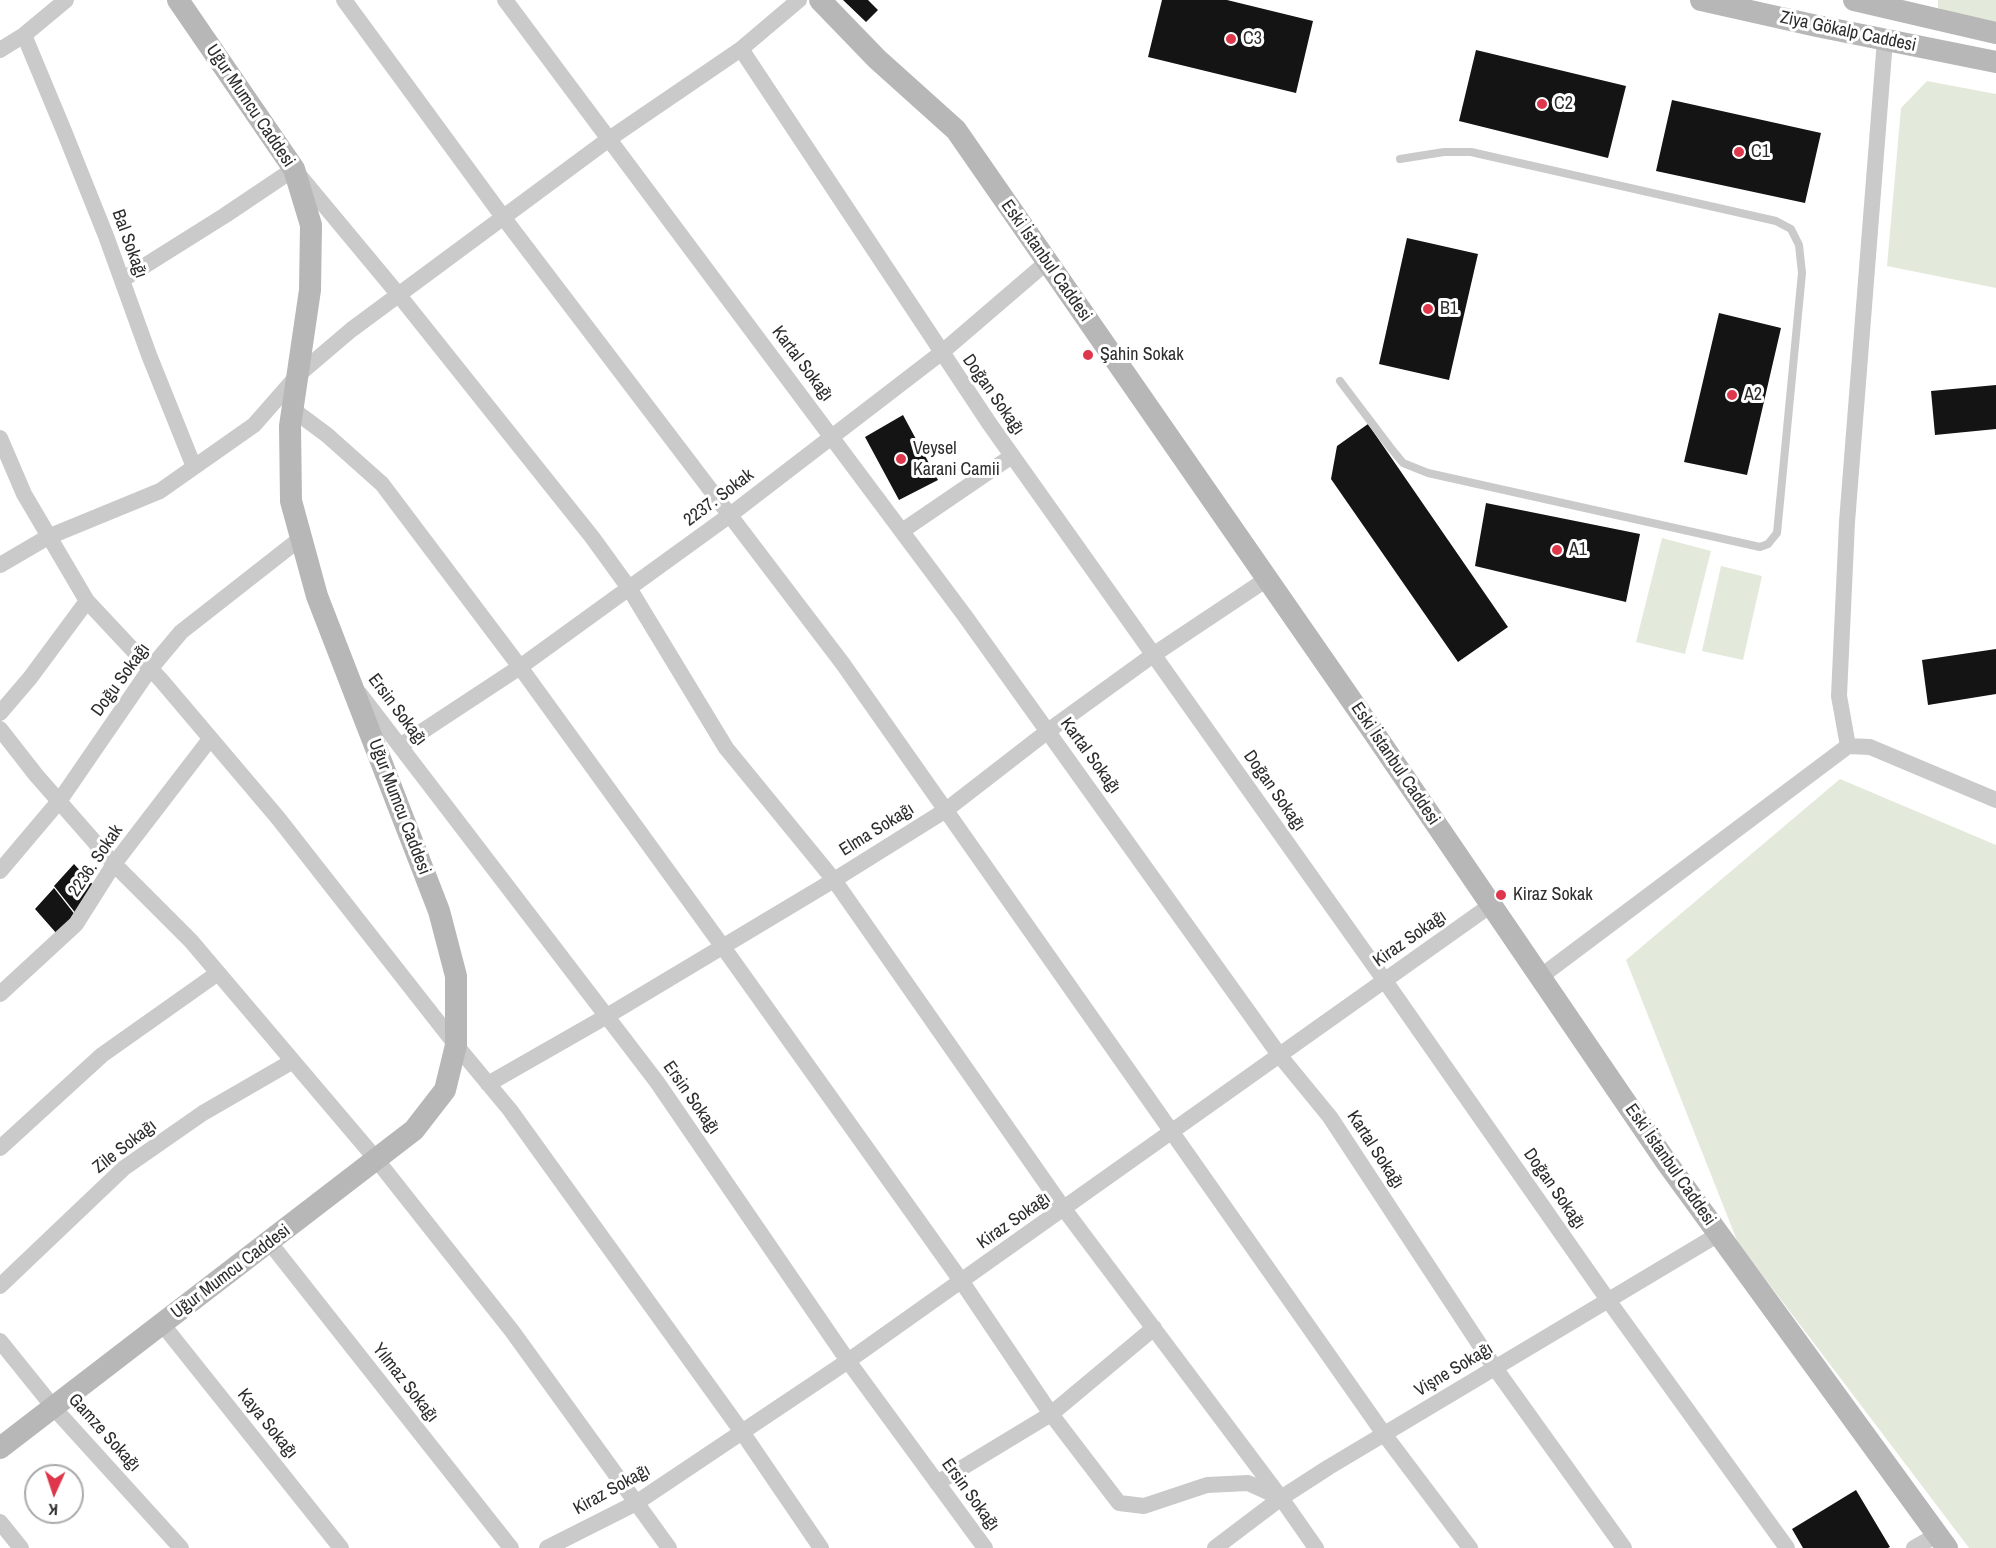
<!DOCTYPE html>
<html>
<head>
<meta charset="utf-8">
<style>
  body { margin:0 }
  #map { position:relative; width:1996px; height:1548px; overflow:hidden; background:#fff; font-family:"Archivo Narrow",sans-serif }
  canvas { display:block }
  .north { position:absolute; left:24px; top:1464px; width:60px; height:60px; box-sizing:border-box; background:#fff; border:2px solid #ababab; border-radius:50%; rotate:183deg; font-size:16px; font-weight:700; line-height:24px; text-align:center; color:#2d2d2d }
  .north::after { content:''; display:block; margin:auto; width:21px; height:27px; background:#de364a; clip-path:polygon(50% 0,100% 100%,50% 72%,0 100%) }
</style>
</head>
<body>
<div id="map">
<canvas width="1996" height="1548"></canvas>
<div class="north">K</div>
</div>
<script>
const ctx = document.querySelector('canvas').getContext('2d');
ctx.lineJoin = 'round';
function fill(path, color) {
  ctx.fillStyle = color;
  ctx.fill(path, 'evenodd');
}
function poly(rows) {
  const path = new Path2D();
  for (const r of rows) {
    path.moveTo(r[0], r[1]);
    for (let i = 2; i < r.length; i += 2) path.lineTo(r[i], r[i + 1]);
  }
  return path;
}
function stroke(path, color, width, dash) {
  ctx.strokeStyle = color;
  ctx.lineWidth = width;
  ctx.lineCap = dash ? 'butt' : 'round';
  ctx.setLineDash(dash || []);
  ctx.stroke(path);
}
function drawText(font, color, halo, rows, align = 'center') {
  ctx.font = font + ' "Archivo Narrow",sans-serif';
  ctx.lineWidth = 6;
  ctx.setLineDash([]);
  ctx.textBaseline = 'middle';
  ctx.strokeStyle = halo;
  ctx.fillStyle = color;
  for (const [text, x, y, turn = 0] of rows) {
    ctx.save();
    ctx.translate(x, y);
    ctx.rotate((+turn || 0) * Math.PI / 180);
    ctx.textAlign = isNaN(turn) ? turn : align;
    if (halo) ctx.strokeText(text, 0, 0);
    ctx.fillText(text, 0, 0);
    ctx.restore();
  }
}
fill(poly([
  [1938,0,1996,0,1996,28,1938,8],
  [1927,81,1996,94,1996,288,1887,266,1901,108],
  [1662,538,1711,551,1685,654,1636,642],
  [1721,566,1762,576,1743,660,1702,651],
  [1840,779,1996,845,1996,1548,1969,1548,1738,1243,1626,960]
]), '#e4eadb');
fill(poly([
  [843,0,868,0,878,10,866,22],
  [1162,0,1227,0,1313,21,1296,93,1148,57],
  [1476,50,1626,86,1608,158,1459,121],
  [1672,100,1821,133,1805,203,1656,171],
  [1407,238,1478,254,1449,380,1379,364],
  [1719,313,1781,328,1747,475,1684,462],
  [1996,385,1996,429,1935,435,1931,391],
  [903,415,938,480,899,500,865,437],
  [1368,424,1508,627,1458,662,1331,479,1337,446],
  [1486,503,1640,534,1626,602,1475,566],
  [1996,649,1996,694,1928,705,1922,660],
  [74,864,97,889,77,915,54,886],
  [54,888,76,916,57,934,35,909],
  [1856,1490,1890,1547,1888,1548,1803,1548,1792,1529]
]), '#141414');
stroke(poly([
  [1340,381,1390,447,1403,463,1428,473,1760,547,1768,544,1777,533,1802,273,1799,245,1791,229,1776,221,1471,152,1444,152,1400,159]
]), '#cacaca', 8);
stroke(poly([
  [344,0,503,217,843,664,1384,1434,1470,1548],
  [505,0,965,616,1280,1056,1330,1117,1495,1368,1624,1548],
  [24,35,64,131,106,236,149,355,194,467],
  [741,49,989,423,1385,981,1608,1300,1787,1548],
  [0,50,24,35,66,0],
  [122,280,224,216,294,169,398,294,592,537,629,588,726,748,834,880,1064,1209,1281,1498,1316,1548],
  [292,409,327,435,382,484,520,667,723,947,962,1282,1051,1414,1119,1503,1144,1506,1207,1485,1248,1483,1279,1497],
  [0,438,24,494,87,601,161,680,278,818,456,1045,510,1110,742,1432,821,1548],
  [902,531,1012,456],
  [0,565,48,537,160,491,254,425,297,376,351,330,609,139,741,49,799,0],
  [360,694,657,1082,848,1361,985,1548],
  [0,713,30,678,87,601],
  [0,729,36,775,114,864,191,941,376,1159,512,1331,669,1548],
  [400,746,520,667,730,515,941,353,1047,262],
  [1848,746,1839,696,1847,522,1885,40],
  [1848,746,1870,747,1996,800],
  [0,871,60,800,150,669,181,632,301,538],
  [1540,977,1848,746],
  [0,994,76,924,114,864,210,739],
  [488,1084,607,1016,834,880,946,810,1048,731,1153,655,1267,579],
  [0,1148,102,1055,218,973],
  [270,1243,511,1548],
  [0,1286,124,1168,203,1113,293,1061],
  [163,1325,341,1548],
  [0,1341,54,1408,181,1548],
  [937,1483,1051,1414,1154,1328],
  [0,1522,21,1548],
  [547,1548,636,1503,848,1361,1491,905],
  [1215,1548,1281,1498,1329,1467,1719,1234],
  [1914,1548,1937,1535]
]), '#cacaca', 16);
stroke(poly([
  [820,0,877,59,956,130,1372,730,1667,1163,1947,1548],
  [1701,0,1817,26,1996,62],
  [1854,0,1996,33],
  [0,1448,414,1130,445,1090,456,1045,456,976,439,911,317,596,291,501,290,426,310,290,311,225,294,169,178,0]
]), '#b7b7b7', 22);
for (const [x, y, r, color] of [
  [1231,39,6,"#de364a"],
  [1542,104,6,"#de364a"],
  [1739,152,6,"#de364a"],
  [1428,309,6,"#de364a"],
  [1088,355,6,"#de364a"],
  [1732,395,6,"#de364a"],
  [901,459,6,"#de364a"],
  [1557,550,6,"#de364a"],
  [1501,895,6,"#de364a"]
]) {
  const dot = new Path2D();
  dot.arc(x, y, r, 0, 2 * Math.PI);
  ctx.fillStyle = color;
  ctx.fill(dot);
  stroke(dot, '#fff', 2);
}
drawText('18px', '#2d2d2d', '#fff', [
  ["Ziya Gökalp Caddesi",1848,32,12],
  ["Uğur Mumcu Caddesi",250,106,56],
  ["Bal Sokağı",129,244,70],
  ["Eski İstanbul Caddesi",1046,261,55],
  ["Kartal Sokağı",802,364,53],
  ["Doğan Sokağı",993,395,55],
  ["2237. Sokak",719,498,-37],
  ["Doğu Sokağı",121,680,-54],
  ["Ersin Sokağı",397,710,53],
  ["Kartal Sokağı",1090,756,54],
  ["Eski İstanbul Caddesi",1395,764,56],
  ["Doğan Sokağı",1274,791,55],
  ["Uğur Mumcu Caddesi",399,807,69],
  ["Elma Sokağı",877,830,-32],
  ["2236. Sokak",96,861,-56],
  ["Kiraz Sokağı",1410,939,-35],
  ["Ersin Sokağı",691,1098,55],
  ["Zile Sokağı",125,1147,-38],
  ["Kartal Sokağı",1375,1150,57],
  ["Eski İstanbul Caddesi",1670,1165,55],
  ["Doğan Sokağı",1554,1189,55],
  ["Kiraz Sokağı",1014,1221,-35],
  ["Uğur Mumcu Caddesi",231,1272,-37],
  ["Vişne Sokağı",1454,1370,-31],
  ["Yılmaz Sokağı",405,1383,52],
  ["Kaya Sokağı",267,1424,51],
  ["Gamze Sokağı",104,1433,48],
  ["Kiraz Sokağı",612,1490,-29],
  ["Ersin Sokağı",970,1495,54]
]);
drawText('18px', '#2d2d2d', '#fff', [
  ["C3",1243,39],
  ["C2",1554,104],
  ["C1",1751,152],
  ["B1",1440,309],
  ["Şahin Sokak",1100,355],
  ["A2",1744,395],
  ["Veysel",913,449],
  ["Karani Camii",913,470],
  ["A1",1569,550],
  ["Kiraz Sokak",1513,895]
], 'left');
</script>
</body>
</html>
